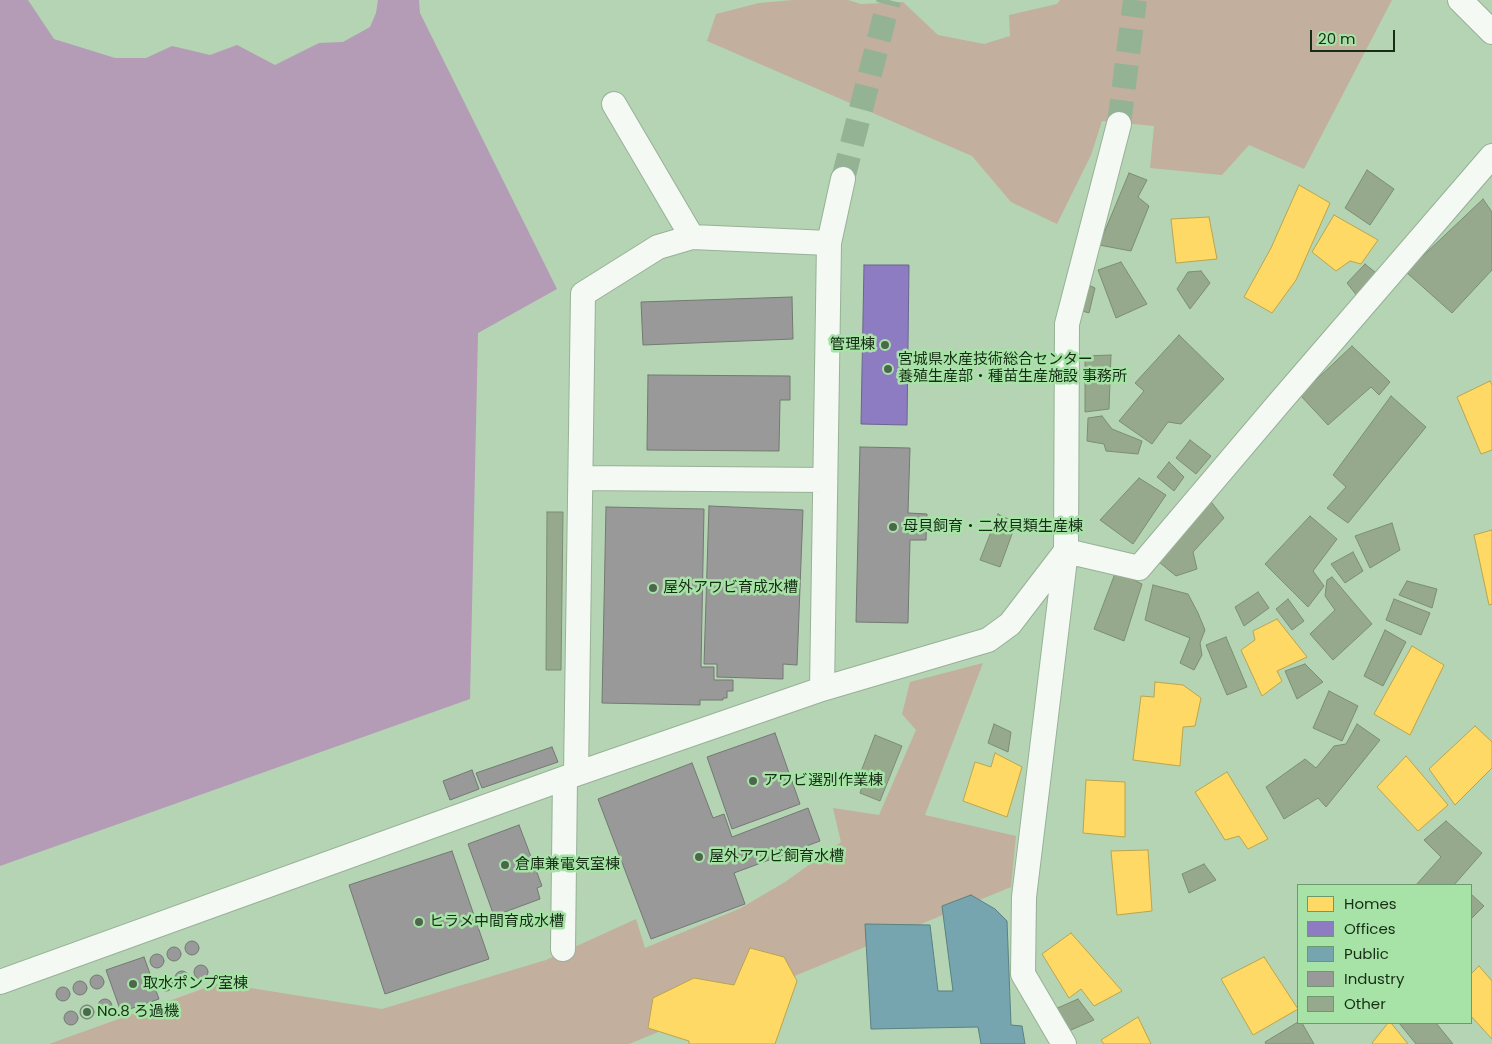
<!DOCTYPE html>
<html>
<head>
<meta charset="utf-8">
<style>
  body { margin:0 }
  #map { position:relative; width:1492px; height:1044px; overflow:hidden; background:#b4d4b3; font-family:Poppins,sans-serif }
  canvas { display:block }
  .legend { position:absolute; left:1297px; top:884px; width:175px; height:140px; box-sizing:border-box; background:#a7e2a6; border:1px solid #6d9a6c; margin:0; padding:6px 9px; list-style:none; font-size:15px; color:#162d16 }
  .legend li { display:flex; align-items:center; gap:10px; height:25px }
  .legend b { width:25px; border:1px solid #6d9a6c }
  .scale { position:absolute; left:1310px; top:30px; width:85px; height:22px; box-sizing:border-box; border:2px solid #162d16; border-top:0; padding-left:6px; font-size:15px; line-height:18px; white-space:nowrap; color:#162d16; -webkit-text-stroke:4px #a7e2a6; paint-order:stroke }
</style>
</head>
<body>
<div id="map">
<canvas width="1492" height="1044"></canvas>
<ul class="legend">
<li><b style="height:14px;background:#ffd966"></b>Homes</li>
<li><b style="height:14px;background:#8e7cc3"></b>Offices</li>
<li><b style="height:14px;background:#76a5af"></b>Public</li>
<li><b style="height:14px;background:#999"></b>Industry</li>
<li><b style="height:14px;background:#96a98c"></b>Other</li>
</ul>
<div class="scale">20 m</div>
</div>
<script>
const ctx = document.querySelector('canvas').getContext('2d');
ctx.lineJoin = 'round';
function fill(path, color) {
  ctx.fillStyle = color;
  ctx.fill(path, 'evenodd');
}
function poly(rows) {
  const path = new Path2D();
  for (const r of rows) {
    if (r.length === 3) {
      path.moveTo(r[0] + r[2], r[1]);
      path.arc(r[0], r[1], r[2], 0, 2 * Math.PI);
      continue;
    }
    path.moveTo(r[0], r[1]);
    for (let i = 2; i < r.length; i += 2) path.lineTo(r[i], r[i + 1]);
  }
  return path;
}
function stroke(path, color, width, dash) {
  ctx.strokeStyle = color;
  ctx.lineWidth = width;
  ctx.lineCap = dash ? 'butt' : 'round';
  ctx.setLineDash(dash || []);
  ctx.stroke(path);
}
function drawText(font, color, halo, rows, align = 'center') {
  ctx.font = font + ' Poppins,"Noto Sans JP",sans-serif';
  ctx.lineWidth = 5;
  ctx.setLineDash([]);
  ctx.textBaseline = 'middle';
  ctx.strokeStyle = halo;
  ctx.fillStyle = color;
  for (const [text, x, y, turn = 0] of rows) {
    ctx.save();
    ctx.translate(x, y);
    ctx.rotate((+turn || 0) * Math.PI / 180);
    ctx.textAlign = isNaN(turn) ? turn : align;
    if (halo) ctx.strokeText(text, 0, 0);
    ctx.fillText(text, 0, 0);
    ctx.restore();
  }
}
fill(poly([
  [793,0,848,0,861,4,903,2,938,35,984,44,1010,36,1009,15,1057,4,1060,0,1392,0,1304,169,1249,145,1222,175,1150,168,1154,126,1102,121,1091,155,1057,224,1011,202,972,156,707,41,716,14,759,3],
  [983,663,925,815,1016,836,1011,887,629,1044,49,1044,219,983,382,1009,546,960,636,919,645,948,741,908,785,882,841,842,833,808,879,815,916,730,902,714,910,682]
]), '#c2af9e');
fill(poly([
  [0,0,28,0,54,39,115,58,146,58,172,46,210,55,237,45,275,65,319,43,343,42,370,27,376,13,378,0,419,0,420,13,557,289,478,333,470,699,0,866]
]), '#b49bb6');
const homes = poly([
  [1299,185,1330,203,1296,280,1272,313,1244,297,1271,248,1299,185],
  [1334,215,1378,240,1361,264,1350,261,1336,271,1312,252,1334,215],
  [1209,217,1217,259,1176,263,1171,219,1209,217],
  [1490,381,1492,385,1492,450,1481,454,1457,397,1490,381],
  [1492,530,1492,604,1489,605,1474,535,1492,530],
  [1277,619,1307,657,1277,671,1282,681,1262,696,1241,650,1255,640,1253,631,1277,619],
  [1412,646,1444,665,1410,735,1374,714,1412,646],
  [1155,682,1183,685,1201,698,1195,726,1183,727,1180,766,1133,760,1141,696,1154,697,1155,682],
  [1475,726,1492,742,1492,768,1455,805,1429,769,1475,726],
  [995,753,1022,767,1007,817,963,801,975,762,991,767,995,753],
  [1406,756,1448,805,1418,831,1377,787,1406,756],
  [1227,772,1268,839,1248,849,1239,836,1225,840,1195,792,1227,772],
  [1086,780,1125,782,1125,837,1083,833,1086,780],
  [1148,850,1152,911,1117,915,1111,851,1148,850],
  [1071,933,1122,991,1094,1006,1081,989,1069,998,1042,954,1071,933],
  [750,948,784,957,797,981,775,1044,689,1044,689,1041,648,1028,653,998,694,978,734,985,750,948],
  [1264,957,1298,1009,1253,1035,1221,979,1264,957],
  [1479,966,1492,981,1492,1039,1471,1016,1471,974,1479,966],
  [1138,1017,1151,1044,1104,1044,1101,1040,1138,1017],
  [1388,1023,1391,1023,1408,1044,1373,1044,1372,1043,1388,1023]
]);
fill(homes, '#ffd966');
stroke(homes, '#b9a54e', 1);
const offices = poly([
  [864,265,909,265,907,425,861,424,864,265]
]);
fill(offices, '#8e7cc3');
stroke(offices, '#6a648f', 1);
const public = poly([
  [971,895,995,909,1007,921,1011,1025,1022,1026,1025,1044,981,1044,978,1027,871,1029,865,924,930,925,938,991,953,991,942,906,971,895]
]);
fill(public, '#76a5af');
stroke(public, '#598181', 1);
const industry = poly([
  [792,297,793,339,643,345,641,302,792,297],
  [648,375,790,376,790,400,780,400,779,451,647,450,648,375],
  [860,447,910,448,908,513,927,514,926,540,910,540,908,623,856,622,860,447],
  [709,506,803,510,797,665,783,664,783,679,717,677,717,664,704,664,709,506],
  [606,507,704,509,701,667,714,667,714,680,733,680,733,691,727,691,727,698,723,698,723,700,700,700,700,705,602,703,606,507],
  [775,733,800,804,732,829,707,757,775,733],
  [552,747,558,762,482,788,476,773,552,747],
  [692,763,713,818,724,814,732,837,808,808,820,841,734,873,745,904,651,939,598,799,692,763],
  [472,770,479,789,450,800,443,781,472,770],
  [519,825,542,886,537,888,540,899,494,916,468,844,519,825],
  [452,851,489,959,385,994,349,885,452,851],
  [192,948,7],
  [174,954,7],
  [157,961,7],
  [144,957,159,999,121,1012,106,970,144,957],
  [201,972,7],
  [182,978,7],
  [97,982,7],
  [166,984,7],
  [80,988,7],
  [63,994,7],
  [105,1006,7],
  [87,1012,7],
  [71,1018,7]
]);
fill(industry, '#999');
stroke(industry, '#727972', 1);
const building = poly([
  [1367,170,1394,189,1370,225,1345,208,1367,170],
  [1129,173,1147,180,1138,197,1149,206,1131,251,1099,245,1129,173],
  [1483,199,1492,212,1492,270,1452,313,1406,272,1483,199],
  [1121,262,1147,304,1116,318,1098,270,1121,262],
  [1365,264,1376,273,1358,297,1347,283,1365,264],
  [1201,271,1210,283,1190,309,1177,289,1188,272,1201,271],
  [1086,284,1095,288,1089,313,1079,310,1086,284],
  [1179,335,1224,379,1181,424,1168,422,1152,444,1119,421,1144,391,1135,383,1179,335],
  [1352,346,1390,382,1379,395,1371,387,1328,425,1300,395,1352,346],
  [1111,355,1109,409,1085,412,1085,356,1111,355],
  [1391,396,1426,427,1348,523,1327,508,1346,487,1333,475,1391,396],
  [1102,416,1112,429,1142,441,1138,454,1106,451,1104,444,1087,441,1088,418,1102,416],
  [1190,440,1211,456,1196,474,1176,458,1190,440],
  [1169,462,1184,477,1174,491,1157,477,1169,462],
  [1139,478,1166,495,1133,544,1100,520,1139,478],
  [1208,498,1224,518,1193,552,1197,569,1176,576,1153,557,1208,498],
  [547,512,563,512,561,670,546,670,547,512],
  [998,514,1016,523,1000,567,980,560,998,514],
  [1310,516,1337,539,1313,571,1324,586,1308,607,1265,564,1310,516],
  [1392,523,1400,550,1370,568,1355,536,1392,523],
  [1353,552,1363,571,1345,583,1331,564,1353,552],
  [1116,571,1142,584,1124,641,1094,629,1116,571],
  [1332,577,1372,624,1333,660,1310,634,1335,610,1325,596,1327,580,1332,577],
  [1407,581,1437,589,1432,608,1399,595,1407,581],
  [1153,585,1188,594,1198,613,1205,630,1200,643,1202,655,1194,670,1180,663,1190,638,1145,620,1153,585],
  [1258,592,1269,608,1244,626,1235,607,1258,592],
  [1288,599,1304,621,1292,630,1276,609,1288,599],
  [1394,599,1430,613,1421,635,1386,620,1394,599],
  [1385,630,1406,642,1383,686,1364,676,1385,630],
  [1226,637,1247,687,1227,695,1206,645,1226,637],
  [1305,664,1323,682,1297,699,1285,671,1305,664],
  [1329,691,1358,706,1342,741,1313,728,1329,691],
  [994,724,1011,732,1008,752,988,743,994,724],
  [1357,724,1380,740,1326,807,1318,798,1284,819,1266,787,1305,759,1316,768,1334,746,1346,744,1357,724],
  [875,735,902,746,880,801,860,793,863,784,857,782,875,735],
  [1446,821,1482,853,1454,885,1416,885,1441,857,1424,840,1446,821],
  [1204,864,1216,880,1189,893,1182,874,1204,864],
  [1471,894,1484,906,1471,919,1471,894],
  [1078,999,1094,1020,1064,1033,1053,1010,1078,999],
  [1298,1022,1302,1023,1314,1044,1266,1044,1265,1042,1298,1022],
  [1399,1023,1436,1023,1453,1044,1416,1044,1399,1023]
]);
fill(building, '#96a98c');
stroke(building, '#7b8e71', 1);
stroke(poly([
  [1119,124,1135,0],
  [843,179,889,0]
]), '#94b394', 24, [24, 12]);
const street = poly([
  [1460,0,1492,32],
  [614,104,692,237],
  [581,478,825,480],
  [1066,551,1139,568,1279,403,1492,156],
  [822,689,829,243,843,179],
  [576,774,583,294,658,247,692,237,829,243],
  [563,949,565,778],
  [0,982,576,774,822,689,988,640,1010,624,1066,551],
  [1064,1044,1023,974,1024,897,1066,551,1067,324,1119,124]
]);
stroke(street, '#98b197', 26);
stroke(street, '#f4f9f4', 24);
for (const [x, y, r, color] of [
  [885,345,5,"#4d674d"],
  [888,369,5,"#4d674d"],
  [893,527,5,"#4d674d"],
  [653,588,5,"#4d674d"],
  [753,781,5,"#4d674d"],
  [699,857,5,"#4d674d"],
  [505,865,5,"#4d674d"],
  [419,922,5,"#4d674d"],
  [133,984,5,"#4d674d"],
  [87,1012,5,"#4d674d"]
]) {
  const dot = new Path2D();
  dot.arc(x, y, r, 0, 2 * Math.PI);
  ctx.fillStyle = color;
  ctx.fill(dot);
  stroke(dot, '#a7e2a6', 2);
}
drawText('15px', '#162d16', '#a7e2a6', [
  ["管理棟",875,345,"right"],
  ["宮城県水産技術総合センター",898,360],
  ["養殖生産部・種苗生産施設 事務所",898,377],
  ["母貝飼育・二枚貝類生産棟",903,527],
  ["屋外アワビ育成水槽",663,588],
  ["アワビ選別作業棟",763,781],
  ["屋外アワビ飼育水槽",709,857],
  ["倉庫兼電気室棟",515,865],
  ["ヒラメ中間育成水槽",429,922],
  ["取水ポンプ室棟",143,984],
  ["No.8 ろ過機",97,1012]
], 'left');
</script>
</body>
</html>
